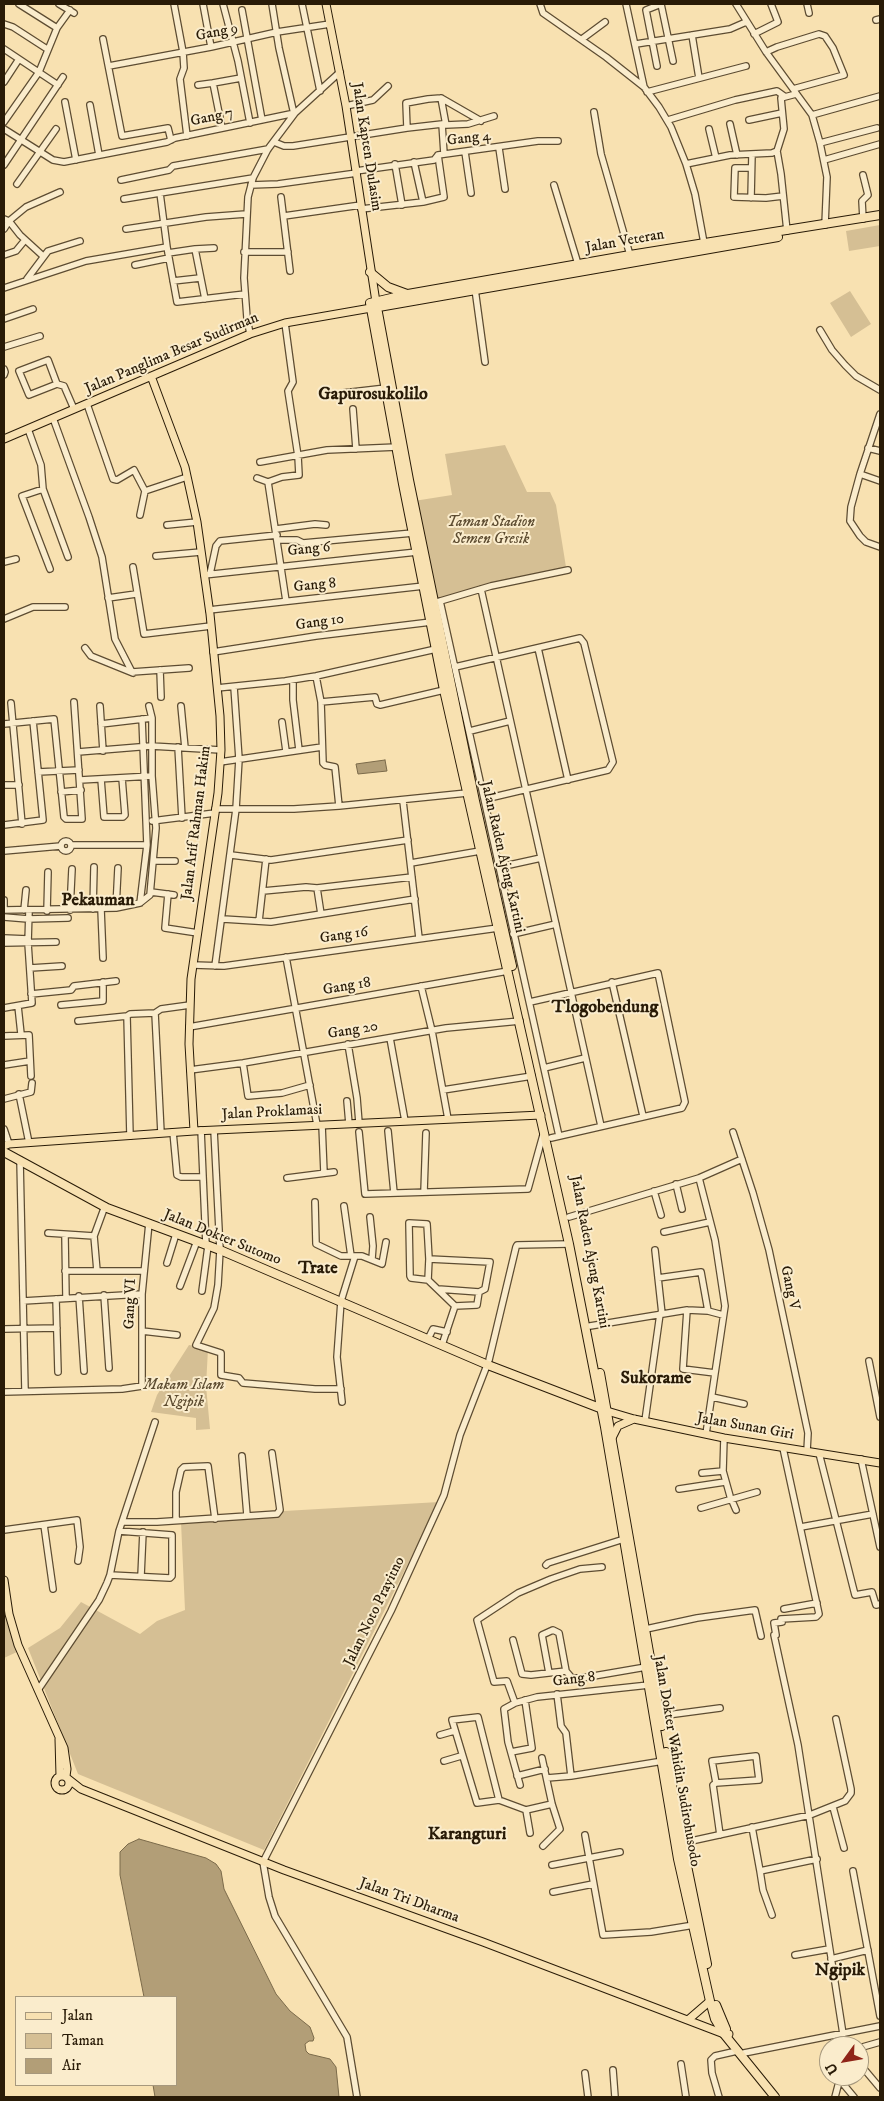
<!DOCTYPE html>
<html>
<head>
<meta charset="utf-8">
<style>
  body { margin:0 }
  #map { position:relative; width:884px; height:2101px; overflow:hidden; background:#f8e1b1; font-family:"IM FELL DW Pica",serif }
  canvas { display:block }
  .frame { position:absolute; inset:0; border:5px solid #291b07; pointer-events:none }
  .legend { position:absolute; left:15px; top:1996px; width:162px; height:90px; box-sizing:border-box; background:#faeccc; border:1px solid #a6987d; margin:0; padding:6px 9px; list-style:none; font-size:15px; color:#291b07 }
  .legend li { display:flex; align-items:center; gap:10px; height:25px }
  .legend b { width:25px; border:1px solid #a6987d }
  .north { position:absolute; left:819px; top:2036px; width:50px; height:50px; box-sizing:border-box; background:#faeccc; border:1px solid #a6987d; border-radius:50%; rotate:238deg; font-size:14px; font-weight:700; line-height:20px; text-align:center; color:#291b07 }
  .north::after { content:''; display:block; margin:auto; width:18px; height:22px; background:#8f2418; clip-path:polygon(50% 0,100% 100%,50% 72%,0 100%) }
</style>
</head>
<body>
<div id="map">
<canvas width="884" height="2101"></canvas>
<div class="frame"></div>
<ul class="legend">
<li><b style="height:6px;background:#f8e1b1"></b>Jalan</li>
<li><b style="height:14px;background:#d5bf94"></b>Taman</li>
<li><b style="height:14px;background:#b29e77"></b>Air</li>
</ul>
<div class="north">U</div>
</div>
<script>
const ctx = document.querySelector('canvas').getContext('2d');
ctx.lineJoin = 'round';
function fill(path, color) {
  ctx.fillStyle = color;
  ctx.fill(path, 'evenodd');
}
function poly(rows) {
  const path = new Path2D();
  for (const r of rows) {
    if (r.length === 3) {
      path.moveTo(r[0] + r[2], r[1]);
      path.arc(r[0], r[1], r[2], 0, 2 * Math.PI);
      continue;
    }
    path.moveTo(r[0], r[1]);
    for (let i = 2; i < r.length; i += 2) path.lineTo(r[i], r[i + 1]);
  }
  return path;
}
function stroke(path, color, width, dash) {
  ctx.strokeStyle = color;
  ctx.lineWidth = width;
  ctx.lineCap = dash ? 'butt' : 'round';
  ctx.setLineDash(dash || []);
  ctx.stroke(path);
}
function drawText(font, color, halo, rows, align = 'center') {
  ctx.font = font + ' "IM FELL DW Pica",serif';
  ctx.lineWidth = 4;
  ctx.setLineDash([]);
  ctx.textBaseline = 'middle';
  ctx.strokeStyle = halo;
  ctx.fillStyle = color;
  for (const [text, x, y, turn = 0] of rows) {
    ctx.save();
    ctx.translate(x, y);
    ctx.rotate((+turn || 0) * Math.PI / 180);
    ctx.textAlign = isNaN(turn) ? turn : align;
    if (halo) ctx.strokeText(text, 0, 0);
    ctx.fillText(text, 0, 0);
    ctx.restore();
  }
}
fill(poly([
  [880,225,880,246,849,251,846,231],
  [850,291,871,324,851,337,830,303],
  [505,445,527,492,550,492,556,505,566,567,434,601,414,501,452,495,445,454],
  [189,1345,208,1349,206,1386,210,1429,196,1430,196,1418,151,1412,157,1395],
  [439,1502,264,1850,78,1774,28,1648,60,1628,81,1602,140,1634,157,1621,185,1610,181,1522,250,1513],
  [4,1591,19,1651,4,1658]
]), '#d5bf94');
const water = poly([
  [385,760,387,771,358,774,356,764,385,760],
  [139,1839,206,1858,216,1864,221,1871,224,1889,276,1994,290,2011,310,2027,314,2038,313,2041,309,2041,305,2044,306,2051,309,2054,330,2059,336,2067,339,2097,155,2097,153,2085,176,2085,176,1997,144,1997,120,1875,120,1852,128,1844,139,1839]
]);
fill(water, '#b29e77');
stroke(water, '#7b6a4a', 1);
const minor = poly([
  [19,4,57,28],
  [59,4,74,13],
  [174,4,183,52,184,68,180,79,187,136],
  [203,4,211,47],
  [223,4,238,61,250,123],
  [272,4,279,48,294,114],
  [302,4,320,91],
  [540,4,543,13,606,57,644,87,659,107,671,127,686,164,695,194,704,243],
  [626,4,644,87],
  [736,4,766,52,812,115,820,143,827,177,825,225],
  [807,4,809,13],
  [242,10,262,120],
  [876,20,880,19],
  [4,24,13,27,47,49],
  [754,34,778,22,771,4],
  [692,35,699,78],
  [103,39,122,136,168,128,171,140],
  [582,39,605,22],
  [636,44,730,29,746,22],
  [4,49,58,85],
  [766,52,777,47,819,34,825,36,833,48,844,75,793,89],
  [109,66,211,47,277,32,330,24],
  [657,66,646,10,661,4,673,61],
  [4,82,19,59],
  [213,83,241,78],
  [198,85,213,83,222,128],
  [647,92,746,66],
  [441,98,446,125,468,124,494,116],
  [65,102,76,160],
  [90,105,99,155],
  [346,106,373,100,388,86],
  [594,112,601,154,630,255],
  [812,115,880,96],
  [668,120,735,100,777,91,784,96],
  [749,120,782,113],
  [4,122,39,72,57,28,70,10],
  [730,124,737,155],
  [407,128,406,103,428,99,441,98,481,121],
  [4,129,53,160,64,162,167,142,175,138,295,113,340,72],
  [709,129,716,158],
  [274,142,284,146,293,146,407,128,442,124],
  [820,143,877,128],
  [499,148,505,189],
  [777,151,781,174,787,231],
  [777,151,784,129,781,98,796,94],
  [465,152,471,193],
  [444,154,442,124,445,125],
  [824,160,880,144],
  [414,162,423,202],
  [395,164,402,205],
  [686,164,730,155,772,153,777,151],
  [4,165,63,77],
  [751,168,735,168,734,197,766,198,783,196],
  [356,171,434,160,438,155,538,141,558,141],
  [121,180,169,170,173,166,268,149],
  [17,184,56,129],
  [251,185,278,184,357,173],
  [554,185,578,264],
  [160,193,253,178],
  [281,197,290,271],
  [751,198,752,154],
  [124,199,160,193,167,247,177,302,245,294],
  [361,209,423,202,444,197,438,155],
  [284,216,361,205],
  [4,219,9,221,20,235,43,256],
  [863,219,862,201,868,195,863,175],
  [4,229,9,221,26,207,60,192],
  [126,229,206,217,246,214],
  [195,249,214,248],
  [244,252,288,252],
  [168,253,195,249,205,299],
  [4,255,16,251,25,240],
  [135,265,169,258],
  [27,279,48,251,80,241],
  [173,281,200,278],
  [4,288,86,261,167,247],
  [475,289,485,362],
  [4,319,33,309],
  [820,330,832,350,845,365,856,376,880,390],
  [250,334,247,318,244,278,248,197,253,178,268,149,295,113],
  [4,347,40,336],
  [4,369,5,372,4,375],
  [57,384,48,360,19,371,29,395,57,384,64,386,74,409],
  [343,393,386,388],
  [87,404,113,479,117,480,134,470,145,491],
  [353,409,356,449],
  [880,414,860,474,880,481],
  [53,418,89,517,102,557,115,639,132,672,189,668],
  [28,429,41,465,43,489,68,557],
  [868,448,880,451],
  [260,462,327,450,397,447],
  [860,474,851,507,850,521,860,536,866,542,880,547],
  [257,478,268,482,282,477,299,475,298,456,288,391,293,382,285,323],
  [268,482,286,601],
  [43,489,22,496,50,569],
  [140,515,145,491,187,477],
  [167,525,197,522],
  [276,529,315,524,326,525],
  [278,540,297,540,303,543,413,533],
  [156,556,201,552],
  [4,562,16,559],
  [133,567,144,634,211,626],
  [210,574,216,546,220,541,277,535],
  [204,575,417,552],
  [481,589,601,1126],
  [108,598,136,594],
  [440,601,559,1136],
  [437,602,491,586,568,570],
  [209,610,424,586],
  [4,619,33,607,65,607],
  [85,648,91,656,133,673],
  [538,648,568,780],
  [213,652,316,636,431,622],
  [455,667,580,638,584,643,613,762,608,770,485,799],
  [160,670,161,697],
  [316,676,321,702,323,763,325,765,335,767,339,806],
  [293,680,293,700,299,750],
  [217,688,285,681,316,676,436,649],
  [321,702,375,697,377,704,380,705,444,690],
  [11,703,22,824],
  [100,706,103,751],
  [181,706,185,748],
  [282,722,286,751],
  [4,724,54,719,64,817,66,819,82,819,74,702],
  [101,724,152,718],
  [470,731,510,721],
  [178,747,182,818],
  [78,752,151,746,221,750],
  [220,762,322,747],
  [38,772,79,770],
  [101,779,104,817,123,817,125,815,122,778],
  [80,780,152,776],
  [4,785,19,785],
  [61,792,81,790],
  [403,801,419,938],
  [215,809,294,809,339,806,467,793],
  [152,821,215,813],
  [4,825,43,820,33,721],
  [66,846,5],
  [71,845,147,845],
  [4,851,61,846],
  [231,855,271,860,408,840],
  [154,861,175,861],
  [411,863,480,851],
  [500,867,541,858],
  [317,888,412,877],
  [263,891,306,887,317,888,321,914],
  [151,892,174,895],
  [168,894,165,928,198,933],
  [4,900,4,910],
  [140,903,147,845,142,719],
  [116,908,118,868],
  [93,909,94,867],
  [101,909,103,958],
  [4,910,116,908,140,903,150,895,156,828,152,776,152,718,149,706],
  [24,910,26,890],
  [70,910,72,869],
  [47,911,48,872],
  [4,917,28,919,68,918],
  [223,919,271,922,415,899],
  [259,921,266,859],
  [513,934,556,924],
  [4,938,28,939],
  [4,943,56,942],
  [286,957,317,1125],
  [193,965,224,966,498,928],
  [215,966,236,809,239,759,234,687],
  [30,968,62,966],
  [612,982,643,1116],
  [421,986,432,1031,448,1119],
  [31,994,71,990,74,986,116,981],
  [530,1002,658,973,685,1102,682,1108,551,1138],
  [61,1005,103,1001,103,982],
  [18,1006,21,1034],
  [4,1008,32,1003,28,943,29,911],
  [155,1013,161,1009,190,1005],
  [78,1021,127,1016],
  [189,1027,508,971],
  [4,1036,29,1035,31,1076],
  [390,1038,405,1121],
  [348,1044,357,1098,359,1123],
  [243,1063,248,1096,282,1093,310,1085],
  [4,1065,30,1061],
  [544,1068,585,1058],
  [190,1070,243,1063,446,1028,520,1021],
  [443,1090,532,1076],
  [19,1094,29,1143],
  [4,1099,31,1092,32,1083],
  [347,1101,349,1124],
  [322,1125,324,1173],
  [4,1129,9,1144],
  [201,1130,206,1245],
  [214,1130,220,1250,218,1285,214,1308,196,1345,221,1353,221,1375,239,1378,243,1383,315,1389,341,1389],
  [388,1131,394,1193],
  [173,1132,177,1175,181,1177,203,1177],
  [359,1132,365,1194,528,1189,543,1135],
  [733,1132,753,1193,769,1250,808,1433,807,1451],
  [130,1136,127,1016,130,1014,155,1013,161,1133],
  [20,1160,25,1391],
  [287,1178,334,1172],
  [699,1178,715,1240,725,1306,706,1434],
  [676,1184,682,1209],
  [654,1191,661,1215],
  [424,1192,426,1133],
  [315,1202,316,1244,341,1256,362,1256,382,1264,386,1242],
  [344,1206,351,1256],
  [370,1217,373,1246,372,1259],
  [569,1217,699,1178,742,1159],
  [664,1232,710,1222],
  [48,1233,94,1236,97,1271],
  [65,1236,66,1298],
  [94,1236,105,1206],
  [655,1250,662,1314],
  [429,1259,490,1262,485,1289,479,1292,477,1305,455,1306,428,1280,429,1259],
  [167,1263,176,1234],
  [65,1271,144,1271],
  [658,1278,701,1272,708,1311],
  [428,1280,411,1278,410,1276,409,1223,427,1224,429,1259],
  [180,1286,197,1241],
  [438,1289,479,1292],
  [202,1291,208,1246],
  [104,1295,109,1368],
  [79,1296,84,1371],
  [56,1299,58,1372],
  [23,1301,142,1294],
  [687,1310,683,1369,715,1373],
  [590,1326,687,1310,708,1311,723,1315],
  [4,1329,57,1328],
  [142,1331,177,1335],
  [428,1339,433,1329,447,1332],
  [442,1345,455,1306],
  [869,1361,880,1417],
  [4,1392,122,1389,142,1386,142,1294,149,1223],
  [712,1397,744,1404],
  [342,1402,337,1357,341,1301,355,1256],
  [645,1421,660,1314],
  [724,1438,723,1471,730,1496,736,1510],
  [783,1448,819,1614,816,1617,781,1619,782,1622,774,1623,776,1635,774,1635,798,1745,843,2034],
  [819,1453,855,1595,872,1592,876,1605,880,1604],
  [242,1456,247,1515],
  [861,1459,880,1547],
  [702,1473,723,1471],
  [679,1489,725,1482],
  [701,1508,757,1492],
  [176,1520,176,1492,181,1470,184,1467,208,1466,215,1519],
  [122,1522,157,1522,277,1514,280,1510,272,1453],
  [44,1525,53,1589],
  [801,1527,873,1514],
  [4,1530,77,1520,80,1547,78,1561],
  [546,1565,548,1563,624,1539],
  [110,1575,170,1578,172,1576,172,1535,119,1531],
  [141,1576,143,1532],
  [784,1609,817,1603],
  [646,1629,697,1618,755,1610,761,1636],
  [513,1640,522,1674,531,1675,566,1671,572,1678,582,1678,646,1667],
  [549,1673,542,1635,553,1630,559,1633,566,1671],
  [38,1690,99,1600,107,1583,110,1575,119,1531,155,1422],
  [515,1703,507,1681,494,1682,477,1620,518,1593,551,1579,580,1569,602,1567],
  [660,1716,720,1708],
  [440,1735,454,1731],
  [511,1752,532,1748,525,1700],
  [542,1758,552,1804,560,1829,543,1846],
  [444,1761,461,1756],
  [517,1776,545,1769],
  [571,1776,663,1761],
  [547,1778,571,1776,566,1733,561,1726,557,1694],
  [716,1783,759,1780,756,1756,712,1761,716,1783,713,1785,720,1835],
  [520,1785,508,1742,504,1709,515,1703,537,1697,649,1685],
  [499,1800,478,1717,452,1720,477,1803,499,1800,526,1810,552,1804],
  [833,1807,844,1848],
  [526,1810,530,1833],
  [752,1827,760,1871,817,1859],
  [585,1835,603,1935,651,1932,694,1925],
  [682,1843,810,1815,845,1801,851,1793,851,1789,836,1719],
  [552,1865,620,1852],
  [760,1871,763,1890,772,1915],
  [853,1871,880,2016],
  [553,1892,593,1884],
  [795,1955,829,1949],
  [831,1959,868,1950],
  [859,2048,880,2042],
  [744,2053,880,2026],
  [859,2063,880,2088],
  [681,2064,686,2097],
  [613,2070,615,2097],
  [585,2073,588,2097],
  [839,2079,854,2097],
  [357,2097,347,2037,275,1916,269,1897,263,1862,391,1611,444,1495,460,1435,489,1360,516,1247,517,1245,569,1244],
  [719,2097,712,2073,711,2060,715,2056,737,2051],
  [835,2097,840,2078]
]);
const major = poly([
  [326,4,346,106,376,302],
  [151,376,185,467,197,522,210,614,220,716,221,750,218,793,191,979,189,1044,194,1131],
  [4,439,250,334,285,323,371,308],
  [4,1146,9,1144,194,1131,541,1115],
  [607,1411,634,1419,724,1438,880,1463],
  [612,1438,618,1426,634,1419],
  [4,1580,9,1614,18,1645,64,1748,67,1769,66,1776],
  [59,1739,60,1776],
  [62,1783,7],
  [67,1778,81,1789,284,1870,483,1942,724,2034,729,2034],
  [688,2020,710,2001]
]);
const highway = poly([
  [370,272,388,287,407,294],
  [376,302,409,480,475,801,512,966],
  [373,308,778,237],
  [4,1152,107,1208,220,1250,488,1365,605,1410],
  [600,1373,662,1726],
  [666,1752,684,1851,707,1964],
  [716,2005,726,2029],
  [775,2097,724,2034,715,2019,710,2001,678,1859,605,1427,569,1244,444,690,403,484,370,303,408,294,630,255,880,215]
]);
stroke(minor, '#5d4c32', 8);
stroke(major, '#291b07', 9);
stroke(highway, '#291b07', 10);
stroke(minor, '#faeccc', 5.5);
stroke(major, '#f8e1b1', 7);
stroke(highway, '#f8e1b1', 8);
drawText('15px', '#291b07', '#faeccc', [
  ["Gang 9",217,33,-11],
  ["Gang 7",212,118,-12],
  ["Gang 4",469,139,-7],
  ["Jalan Kapten Dulasim",366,147,81],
  ["Jalan Veteran",625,242,-10],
  ["Jalan Panglima Besar Sudirman",172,354,-23],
  ["Gang 6",309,550,-6],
  ["Gang 8",315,586,-6],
  ["Gang 10",320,623,-8],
  ["Jalan Arif Rahman Hakim",197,823,-83],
  ["Jalan Raden Ajeng Kartini",502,857,77],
  ["Gang 16",344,936,-8],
  ["Gang 18",347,987,-10],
  ["Gang 20",353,1031,-9],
  ["Jalan Proklamasi",272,1113,-3],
  ["Jalan Dokter Sutomo",222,1238,22],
  ["Jalan Raden Ajeng Kartini",589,1252,79],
  ["Gang V",789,1288,78],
  ["Gang VI",131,1304,-88],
  ["Jalan Sunan Giri",745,1427,10],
  ["Jalan Noto Prayitno",375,1612,-64],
  ["Gang 8",574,1680,-7],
  ["Jalan Dokter Wahidin Sudirohusodo",676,1761,80],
  ["Jalan Tri Dharma",409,1901,20]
]);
drawText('italic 15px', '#5d4c31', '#faeccc', [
  ["Taman Stadion",491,523],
  ["Semen Gresik",491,540],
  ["Makam Islam",184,1386],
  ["Ngipik",184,1403]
]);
drawText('bold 18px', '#291b07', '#faeccc', [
  ["Gapurosukolilo",373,395],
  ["Pekauman",98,901],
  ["Tlogobendung",605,1008],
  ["Trate",318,1269],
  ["Sukorame",656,1379],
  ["Karangturi",467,1835],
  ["Ngipik",840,1971]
]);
</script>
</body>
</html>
